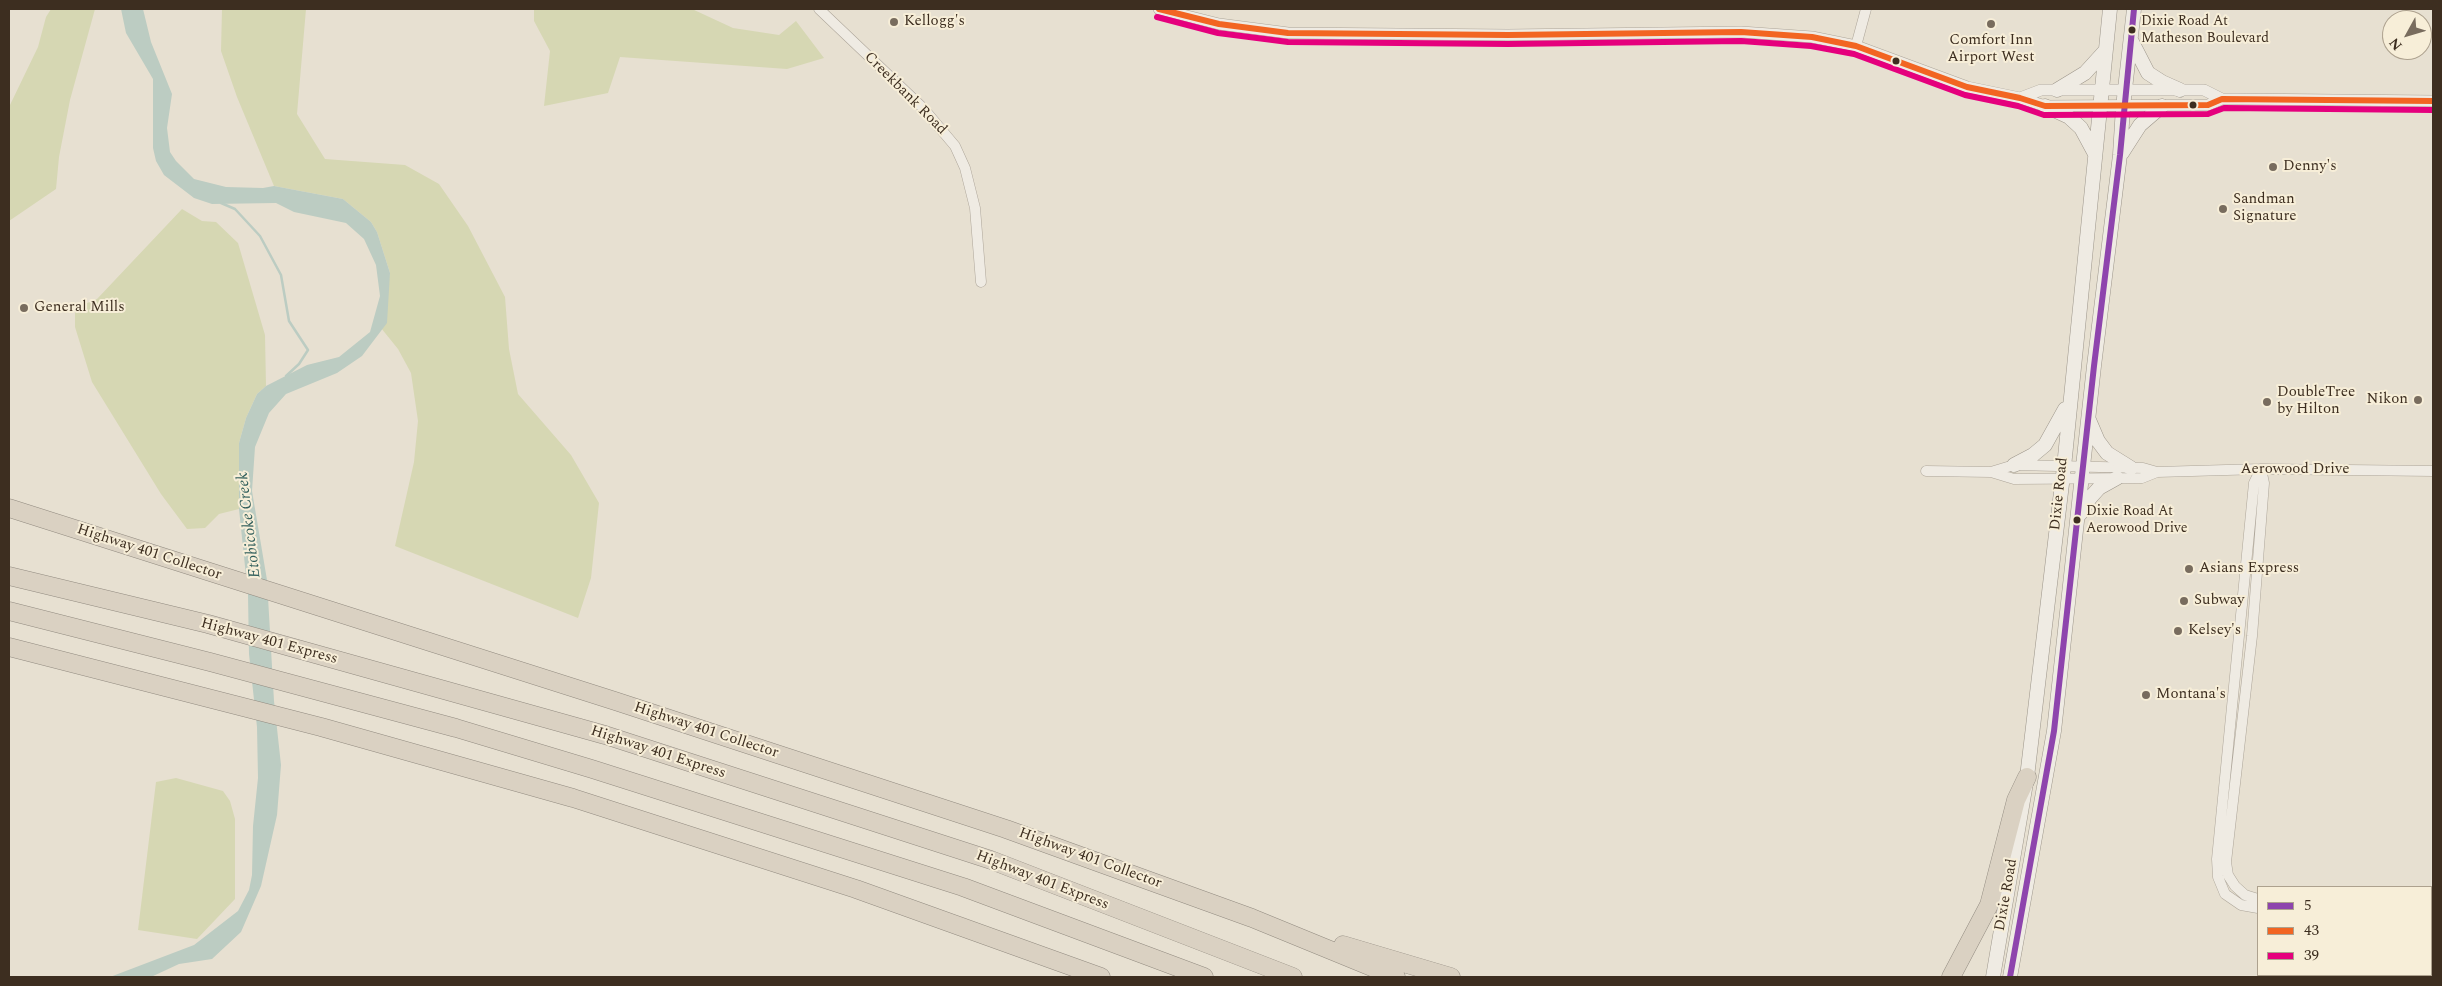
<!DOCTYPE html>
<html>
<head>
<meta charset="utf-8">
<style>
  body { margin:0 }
  #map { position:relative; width:2442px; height:986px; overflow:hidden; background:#e7e0d1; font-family:Spectral,serif }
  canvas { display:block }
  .frame { position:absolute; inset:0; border:10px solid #3d2e20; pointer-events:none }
  .legend { position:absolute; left:2257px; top:886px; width:175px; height:90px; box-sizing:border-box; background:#f7eed8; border:1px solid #ada18e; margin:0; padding:6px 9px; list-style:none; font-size:15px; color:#3d2e20 }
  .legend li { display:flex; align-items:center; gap:10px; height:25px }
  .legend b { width:25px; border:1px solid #ada18e }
  .north { position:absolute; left:2382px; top:10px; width:50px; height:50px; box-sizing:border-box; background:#f7eed8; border:1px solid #ada18e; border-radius:50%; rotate:231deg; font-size:14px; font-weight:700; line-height:20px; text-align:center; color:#3d2e20 }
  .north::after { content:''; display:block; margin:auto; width:18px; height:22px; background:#786c5e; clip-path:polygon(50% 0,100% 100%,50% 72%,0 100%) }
</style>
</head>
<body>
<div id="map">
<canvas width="2442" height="986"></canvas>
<div class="frame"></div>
<ul class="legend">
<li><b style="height:6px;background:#8e44ad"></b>5</li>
<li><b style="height:6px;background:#f26522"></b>43</li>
<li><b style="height:6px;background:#e5007d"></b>39</li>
</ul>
<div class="north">N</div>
</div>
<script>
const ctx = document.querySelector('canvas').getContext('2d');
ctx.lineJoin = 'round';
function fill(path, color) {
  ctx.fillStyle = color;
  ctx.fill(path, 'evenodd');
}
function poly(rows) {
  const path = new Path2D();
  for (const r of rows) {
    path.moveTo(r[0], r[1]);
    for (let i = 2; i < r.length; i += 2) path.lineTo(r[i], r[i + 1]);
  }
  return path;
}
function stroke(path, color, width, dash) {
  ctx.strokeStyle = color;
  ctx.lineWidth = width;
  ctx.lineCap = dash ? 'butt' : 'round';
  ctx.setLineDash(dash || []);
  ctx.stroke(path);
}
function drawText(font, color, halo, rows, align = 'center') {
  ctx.font = font + ' Spectral,serif';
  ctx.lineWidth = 4;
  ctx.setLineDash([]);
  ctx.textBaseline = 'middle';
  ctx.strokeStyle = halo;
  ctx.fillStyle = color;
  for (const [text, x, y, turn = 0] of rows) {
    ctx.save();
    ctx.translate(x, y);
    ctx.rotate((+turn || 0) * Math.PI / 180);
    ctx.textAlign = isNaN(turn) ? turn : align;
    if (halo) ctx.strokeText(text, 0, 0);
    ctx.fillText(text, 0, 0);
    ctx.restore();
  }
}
fill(poly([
  [51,9,95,9,70,100,59,157,56,189,9,221,9,107,38,47,46,17],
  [222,9,306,9,297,114,325,159,405,165,439,184,468,226,505,297,509,349,518,394,571,455,599,503,591,578,578,618,395,546,414,462,418,421,411,373,398,349,377,323,390,273,377,232,371,222,343,199,274,186,237,97,221,51],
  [534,9,692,9,733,28,779,35,796,21,824,58,787,69,620,57,608,93,544,106,550,51,534,21],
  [182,209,202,221,216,222,238,243,265,335,266,386,257,394,246,418,239,443,239,509,219,514,205,528,187,529,161,494,92,382,75,327,75,308,97,299],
  [176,778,223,791,230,801,235,819,235,899,197,939,138,930,156,782]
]), '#d6d7b3');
fill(poly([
  [121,9,143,9,151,42,172,94,167,128,170,152,176,161,194,179,226,187,263,188,274,186,343,199,371,222,377,232,390,273,387,323,362,356,337,373,286,394,269,413,255,447,252,491,267,580,274,701,281,765,277,815,261,886,241,932,212,959,179,964,151,977,110,977,194,945,238,911,249,890,252,875,253,826,258,778,257,727,249,654,248,595,239,509,239,443,246,418,257,394,266,386,307,365,339,357,370,332,380,296,376,265,364,239,346,223,294,212,276,203,212,204,194,198,164,175,156,161,153,148,153,79,126,33]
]), '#bcccc2');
stroke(poly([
  [221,203,235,209,260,236,281,275,289,321,308,350,299,364,286,376]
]), '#bcccc2', 2.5);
const minor = poly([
  [819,9,923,108,955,146,965,168,975,208,981,282],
  [1856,46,1866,9],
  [1926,471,1991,472,2014,465,2143,468,2157,472,2261,469,2433,471],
  [1991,472,2014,479,2142,478,2157,472],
  [2258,899,2245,895,2235,886,2228,875,2226,862,2252,636,2264,483,2261,469],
  [2258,908,2241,905,2225,894,2218,877,2217,859,2254,483,2261,469],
  [2431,916,2433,916],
  [2431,927,2433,928]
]);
const tertiary = poly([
  [1159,9,1219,24,1288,33,1508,35,1741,32,1812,37,1856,46,1967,87,2020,98,2045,106,2208,105,2222,99,2237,99,2433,101],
  [2020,98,2041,90,2204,90,2222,99]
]);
const secondary = poly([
  [2131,40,2148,73,2162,82,2180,90],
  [2057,90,2085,73,2105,51],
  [2045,106,2069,117,2081,128,2095,154],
  [2122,153,2140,125,2162,106],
  [2089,420,2098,441,2107,453,2131,468],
  [2014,465,2033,455,2045,445,2065,409],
  [2080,514,2090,498,2099,488,2117,478],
  [1993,977,2027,777,2064,467,2110,9],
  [2010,977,2054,731,2094,366,2120,155,2123,107,2134,9]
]);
const motorway = poly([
  [9,508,615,701,1006,829,1252,918,1396,977],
  [9,576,208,624,605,735,991,860,1293,977],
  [9,611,210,662,456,728,592,769,963,887,1204,977],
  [9,647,321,727,573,798,856,889,1101,977],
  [1343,945,1451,977],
  [1951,977,1989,905,2016,800,2027,777]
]);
stroke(minor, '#ada599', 11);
stroke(tertiary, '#ada599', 12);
stroke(secondary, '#9c958a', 15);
stroke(motorway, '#928b80', 19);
stroke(minor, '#efebe3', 10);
stroke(tertiary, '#efebe3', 11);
stroke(secondary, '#efebe3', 14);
stroke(motorway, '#dad1c2', 18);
stroke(poly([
  [2010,977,2054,731,2094,366,2120,155,2134,9]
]), '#8e44ad', 6);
stroke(poly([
  [1159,9,1219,24,1288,33,1508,35,1741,32,1812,37,1856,46,1967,87,2020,98,2045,106,2208,105,2222,99,2433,101]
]), '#f26522', 6);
stroke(poly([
  [1157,17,1218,33,1288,42,1508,44,1741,41,1811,46,1854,54,1965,95,2018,106,2044,115,2208,114,2224,108,2433,110]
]), '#e5007d', 6);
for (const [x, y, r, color] of [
  [894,22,5,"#786c5e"],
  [1991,24,5,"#786c5e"],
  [2132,30,4.5,"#3d2e20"],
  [1896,61,4.5,"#3d2e20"],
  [2193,105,4.5,"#3d2e20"],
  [2273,167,5,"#786c5e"],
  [2223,209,5,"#786c5e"],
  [24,308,5,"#786c5e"],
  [2418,400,5,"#786c5e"],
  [2267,402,5,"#786c5e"],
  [2077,520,4.5,"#3d2e20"],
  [2189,569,5,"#786c5e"],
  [2184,601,5,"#786c5e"],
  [2178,631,5,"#786c5e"],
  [2146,695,5,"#786c5e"]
]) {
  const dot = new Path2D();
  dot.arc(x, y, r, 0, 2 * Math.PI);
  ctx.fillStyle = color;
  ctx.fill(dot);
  stroke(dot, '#f7eed8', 2);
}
drawText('14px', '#3d2e20', '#f7eed8', [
  ["Dixie Road At",2141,22],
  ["Matheson Boulevard",2141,39],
  ["Dixie Road At",2086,512],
  ["Aerowood Drive",2086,529]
], 'left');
drawText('15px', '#3d2e20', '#f7eed8', [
  ["Kellogg's",904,22],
  ["Comfort Inn",1991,41,"center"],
  ["Airport West",1991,58,"center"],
  ["Denny's",2283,167],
  ["Sandman",2233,200],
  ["Signature",2233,217],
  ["General Mills",34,308],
  ["DoubleTree",2277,393],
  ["by Hilton",2277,410],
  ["Nikon",2408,400,"right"],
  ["Asians Express",2199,569],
  ["Subway",2194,601],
  ["Kelsey's",2188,631],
  ["Montana's",2156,695]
], 'left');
drawText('15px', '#3d2e20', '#f7eed8', [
  ["Creekbank Road",905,94,45],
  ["Aerowood Drive",2295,470],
  ["Dixie Road",2060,494,-84],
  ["Highway 401 Collector",149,553,18],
  ["Highway 401 Express",269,642,15],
  ["Highway 401 Collector",706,731,18],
  ["Highway 401 Express",658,753,18],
  ["Highway 401 Collector",1090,859,20],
  ["Highway 401 Express",1042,881,21],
  ["Dixie Road",2007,895,-80]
]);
drawText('italic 16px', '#2f5d5a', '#f7eed8', [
  ["Etobicoke Creek",250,525,-97]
]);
</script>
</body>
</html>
